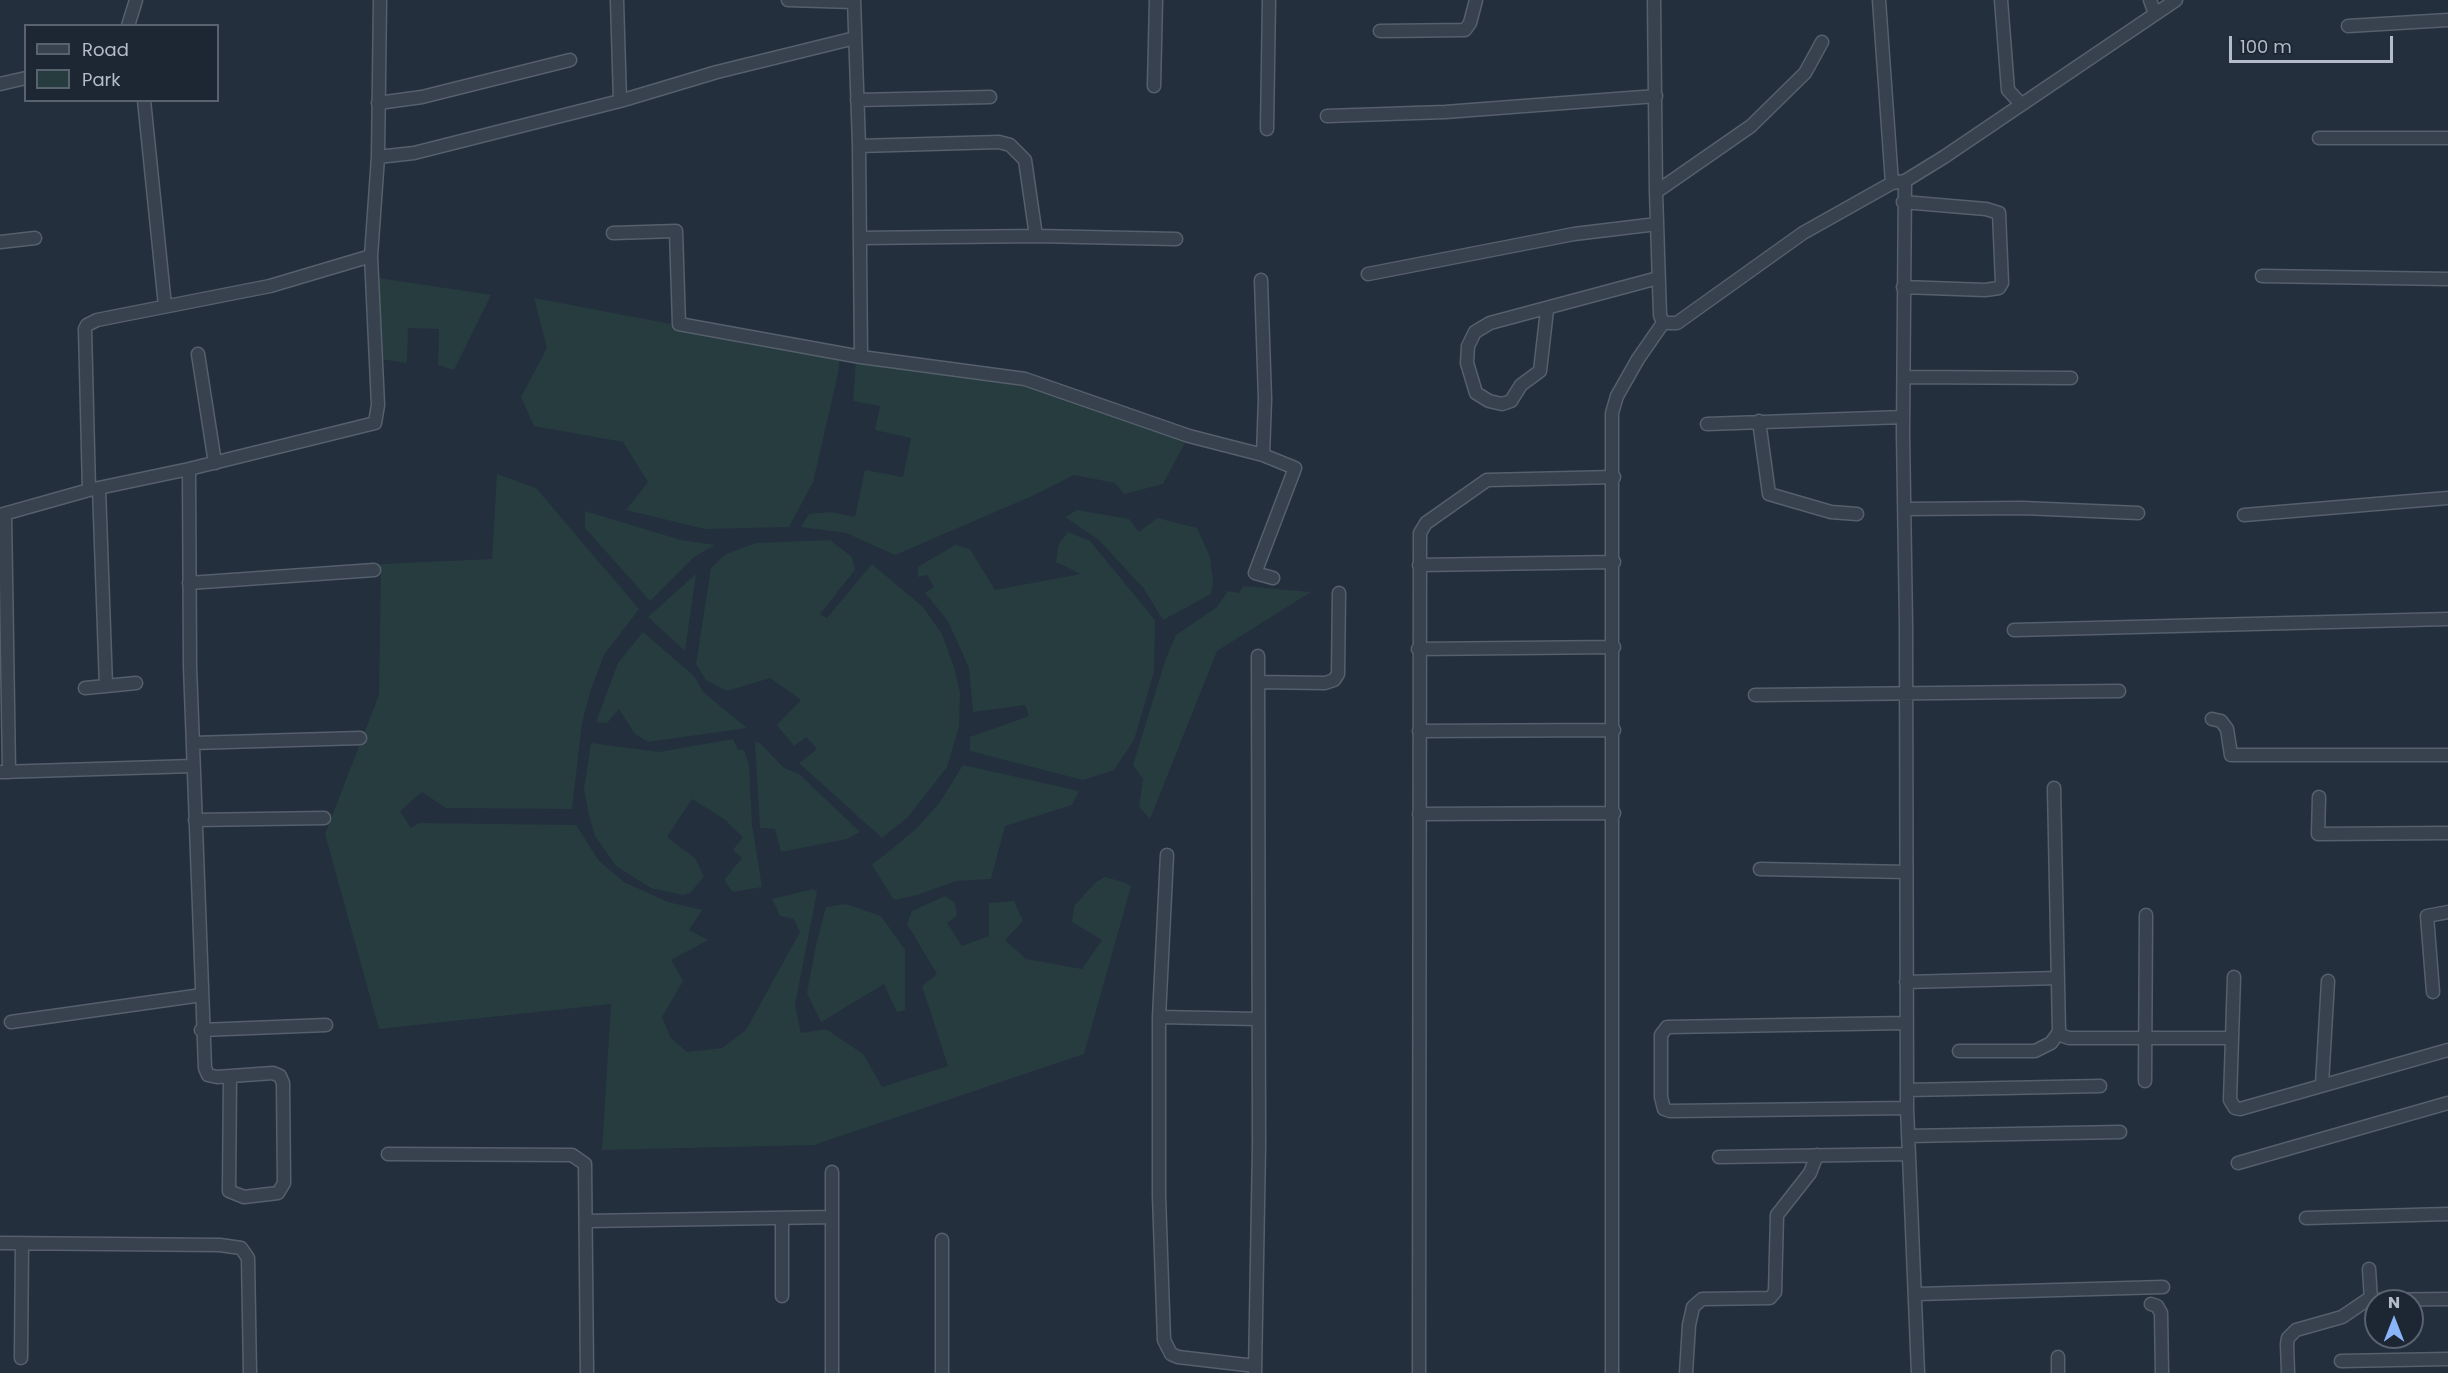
<!DOCTYPE html>
<html>
<head>
<meta charset="utf-8">
<style>
  body { margin:0 }
  #map { position:relative; width:2448px; height:1373px; overflow:hidden; background:#242f3e; font-family:Poppins,sans-serif }
  canvas { display:block }
  .legend { position:absolute; left:24px; top:24px; width:195px; height:78px; box-sizing:border-box; background:#1d2633; border:2px solid #59626f; margin:0; padding:8px 10px; list-style:none; font-size:18px; color:#b4bcc9 }
  .legend li { display:flex; align-items:center; gap:12px; height:30px }
  .legend b { width:30px; border:2px solid #59626f }
  .north { position:absolute; left:2364px; top:1289px; width:60px; height:60px; box-sizing:border-box; background:#1d2633; border:2px solid #59626f; border-radius:50%; rotate:0deg; font-size:16px; font-weight:700; line-height:24px; text-align:center; color:#b4bcc9 }
  .north::after { content:''; display:block; margin:auto; width:21px; height:27px; background:#8ab4f8; clip-path:polygon(50% 0,100% 100%,50% 72%,0 100%) }
  .scale { position:absolute; left:2229px; top:36px; width:164px; height:27px; box-sizing:border-box; border:3px solid #b4bcc9; border-top:0; padding-left:8px; font-size:18px; line-height:21px; white-space:nowrap; color:#b4bcc9; -webkit-text-stroke:4px #1d2633; paint-order:stroke }
</style>
</head>
<body>
<div id="map">
<canvas width="2448" height="1373"></canvas>
<ul class="legend">
<li><b style="height:8px;background:#38414e"></b>Road</li>
<li><b style="height:16px;background:#263c3f"></b>Park</li>
</ul>
<div class="north">N</div>
<div class="scale">100 m</div>
</div>
<script>
const ctx = document.querySelector('canvas').getContext('2d');
ctx.lineJoin = 'round';
function fill(path, color) {
  ctx.fillStyle = color;
  ctx.fill(path, 'evenodd');
}
function poly(rows) {
  const path = new Path2D();
  for (const r of rows) {
    path.moveTo(r[0], r[1]);
    for (let i = 2; i < r.length; i += 2) path.lineTo(r[i], r[i + 1]);
  }
  return path;
}
function stroke(path, color, width, dash) {
  ctx.strokeStyle = color;
  ctx.lineWidth = width;
  ctx.lineCap = dash ? 'butt' : 'round';
  ctx.setLineDash(dash || []);
  ctx.stroke(path);
}
fill(poly([
  [379,278,491,295,454,370,438,365,439,329,408,328,407,363,380,359],
  [534,298,840,356,838,374,813,482,789,527,705,529,626,510,648,482,623,442,534,426,521,397,547,348],
  [856,359,1031,388,1186,441,1163,484,1124,494,1115,483,1074,475,1032,496,895,555,846,533,801,527,809,514,831,512,855,517,865,470,903,477,911,438,875,430,880,406,853,401],
  [497,474,536,488,639,609,604,655,591,689,582,723,572,809,446,808,422,792,400,811,411,828,419,823,576,825,599,861,624,882,668,902,702,910,689,930,708,940,671,960,683,981,662,1017,671,1038,687,1052,722,1048,746,1030,800,932,794,919,780,916,772,899,813,889,817,892,795,1005,801,1033,826,1029,863,1054,882,1087,948,1066,922,986,937,974,907,924,912,911,945,896,955,903,957,916,947,923,962,946,989,936,989,903,1014,901,1023,921,1005,940,1026,959,1082,969,1102,940,1072,922,1074,906,1096,882,1105,877,1123,882,1131,886,1084,1054,814,1145,602,1150,611,1004,379,1029,325,834,379,695,381,564,492,559],
  [1077,510,1129,519,1139,532,1157,518,1197,528,1210,557,1213,582,1211,594,1163,620,1144,589,1099,540,1065,517],
  [585,511,681,540,715,545,694,557,650,601,585,528],
  [1068,532,1090,541,1155,620,1154,672,1134,740,1114,770,1083,780,970,751,970,737,1029,716,1025,705,973,712,969,668,948,621,925,593,934,587,927,575,918,577,918,567,955,545,970,549,995,590,1081,574,1056,562,1059,544],
  [830,540,852,557,855,570,820,614,827,618,872,564,923,607,942,634,954,667,960,693,959,727,947,767,908,817,882,838,799,763,817,749,806,737,794,746,777,725,801,700,770,678,727,691,706,680,696,664,711,568,726,554,756,543],
  [696,574,685,651,648,617],
  [1243,586,1311,592,1217,651,1150,819,1139,807,1143,779,1133,765,1166,658,1176,635,1217,607,1228,591,1239,593],
  [643,632,694,676,703,692,747,728,648,742,635,734,619,709,607,723,596,722,618,663],
  [733,739,738,750,744,750,749,765,752,825,762,887,733,892,724,880,742,858,733,850,743,837,724,819,692,799,667,837,695,858,704,877,690,893,683,895,651,888,616,866,595,836,589,815,584,789,591,743,659,752],
  [755,742,760,743,784,768,799,774,860,832,847,839,781,852,775,829,760,828],
  [963,765,1079,791,1072,805,1005,826,991,879,956,881,917,895,894,900,872,865,917,828,940,802],
  [846,904,881,916,905,950,905,1010,897,1012,884,984,821,1022,807,993,816,945,826,907]
]), '#263c3f');
const street = poly([
  [617,0,620,101],
  [788,0,854,2],
  [854,0,859,146,861,357],
  [1654,0,1656,192,1660,315,1663,323],
  [1879,0,1892,183],
  [2001,0,2008,90,2021,104],
  [2150,0,2155,14],
  [128,26,136,0],
  [2348,26,2448,20],
  [1380,31,1465,30,1470,23,1476,0],
  [0,84,26,78],
  [1154,86,1156,0],
  [144,100,165,306],
  [857,100,990,97],
  [378,103,422,97,570,60],
  [1327,116,1445,112,1656,96],
  [1267,129,1269,0],
  [2319,138,2448,138],
  [859,146,999,142,1010,145,1025,160,1036,236],
  [378,157,414,153,620,101,717,72,855,38],
  [1905,181,1903,433,1906,625,1907,1108,1918,1373],
  [1656,192,1751,126,1805,73,1822,42],
  [613,233,676,231,679,324,861,357,1025,379,1189,436,1263,455,1295,468,1255,573,1273,578],
  [860,238,1036,236,1176,239],
  [0,242,35,238],
  [1368,274,1574,234,1657,224],
  [2262,276,2448,279],
  [1261,280,1265,399,1263,455],
  [1903,287,1985,290,1999,288,2002,283,1999,213,1986,209,1903,202],
  [1547,310,1540,371,1521,385,1511,401,1502,404,1489,401,1476,393,1467,363,1468,346,1475,332,1490,323,1658,278],
  [1663,323,1677,323,1803,233,1892,183,1905,181,1944,157,2176,0],
  [198,354,215,463],
  [1904,377,2071,378],
  [1759,421,1769,494,1831,512,1857,514],
  [1707,424,1903,417],
  [189,469,190,666,205,1068,208,1075,217,1077,273,1073,280,1076,283,1083,284,1183,278,1193,244,1197,229,1191,230,1077],
  [89,490,85,329,87,325,97,320,270,286,371,256],
  [1905,509,2023,508,2138,513],
  [5,514,9,772],
  [0,515,89,490,189,469,375,423,378,405,371,256,378,157,380,0],
  [2244,515,2448,498],
  [1419,565,1614,562],
  [189,583,374,570],
  [2014,630,2448,619],
  [1418,649,1614,647],
  [1258,682,1325,683,1334,680,1338,674,1339,593],
  [106,686,136,683],
  [85,688,106,686,99,488],
  [1755,695,2119,691],
  [2212,719,2221,721,2227,729,2231,755,2448,755],
  [1419,731,1614,730],
  [193,743,360,738],
  [0,772,193,766],
  [2054,788,2059,1032,2063,1036,2069,1038,2231,1038],
  [2319,797,2318,834,2448,833],
  [1419,814,1614,813],
  [195,820,324,818],
  [1167,855,1159,1017,1159,1196,1164,1340,1171,1354,1178,1357,1255,1366],
  [1760,869,1906,872],
  [2234,977,2230,1100,2235,1108,2240,1109,2448,1050],
  [1906,982,2058,978],
  [2433,992,2427,916,2448,912],
  [1159,1017,1258,1019],
  [11,1022,202,995],
  [1906,1023,1667,1027,1661,1035,1661,1097,1664,1109,1670,1111,1907,1108],
  [201,1030,326,1025],
  [1959,1051,2035,1051,2051,1043,2059,1032],
  [2145,1081,2146,915],
  [2322,1084,2328,981],
  [1907,1090,2100,1086],
  [1908,1136,2120,1132],
  [388,1154,572,1155,585,1164,587,1373],
  [1719,1157,1909,1154],
  [2238,1163,2448,1103],
  [832,1172,832,1373],
  [782,1218,782,1296],
  [2306,1218,2448,1214],
  [586,1221,832,1217],
  [0,1243,220,1245,241,1248,248,1258,250,1373],
  [2369,1269,2371,1300],
  [1917,1294,2163,1287],
  [2151,1304,2157,1306,2161,1313,2162,1373],
  [2058,1357,2058,1373],
  [21,1358,22,1243],
  [2341,1361,2448,1359],
  [942,1373,942,1240],
  [1255,1373,1259,1147,1258,656],
  [1419,1373,1420,533,1426,523,1487,480,1614,477],
  [1612,1373,1612,413,1617,396,1638,359,1663,323],
  [1686,1373,1689,1325,1693,1307,1702,1299,1770,1298,1775,1292,1777,1215,1810,1173,1817,1155],
  [2288,1373,2287,1344,2288,1338,2296,1330,2342,1317,2367,1300,2448,1299]
]);
stroke(street, '#565f6c', 15);
stroke(street, '#38414e', 12);
</script>
</body>
</html>
